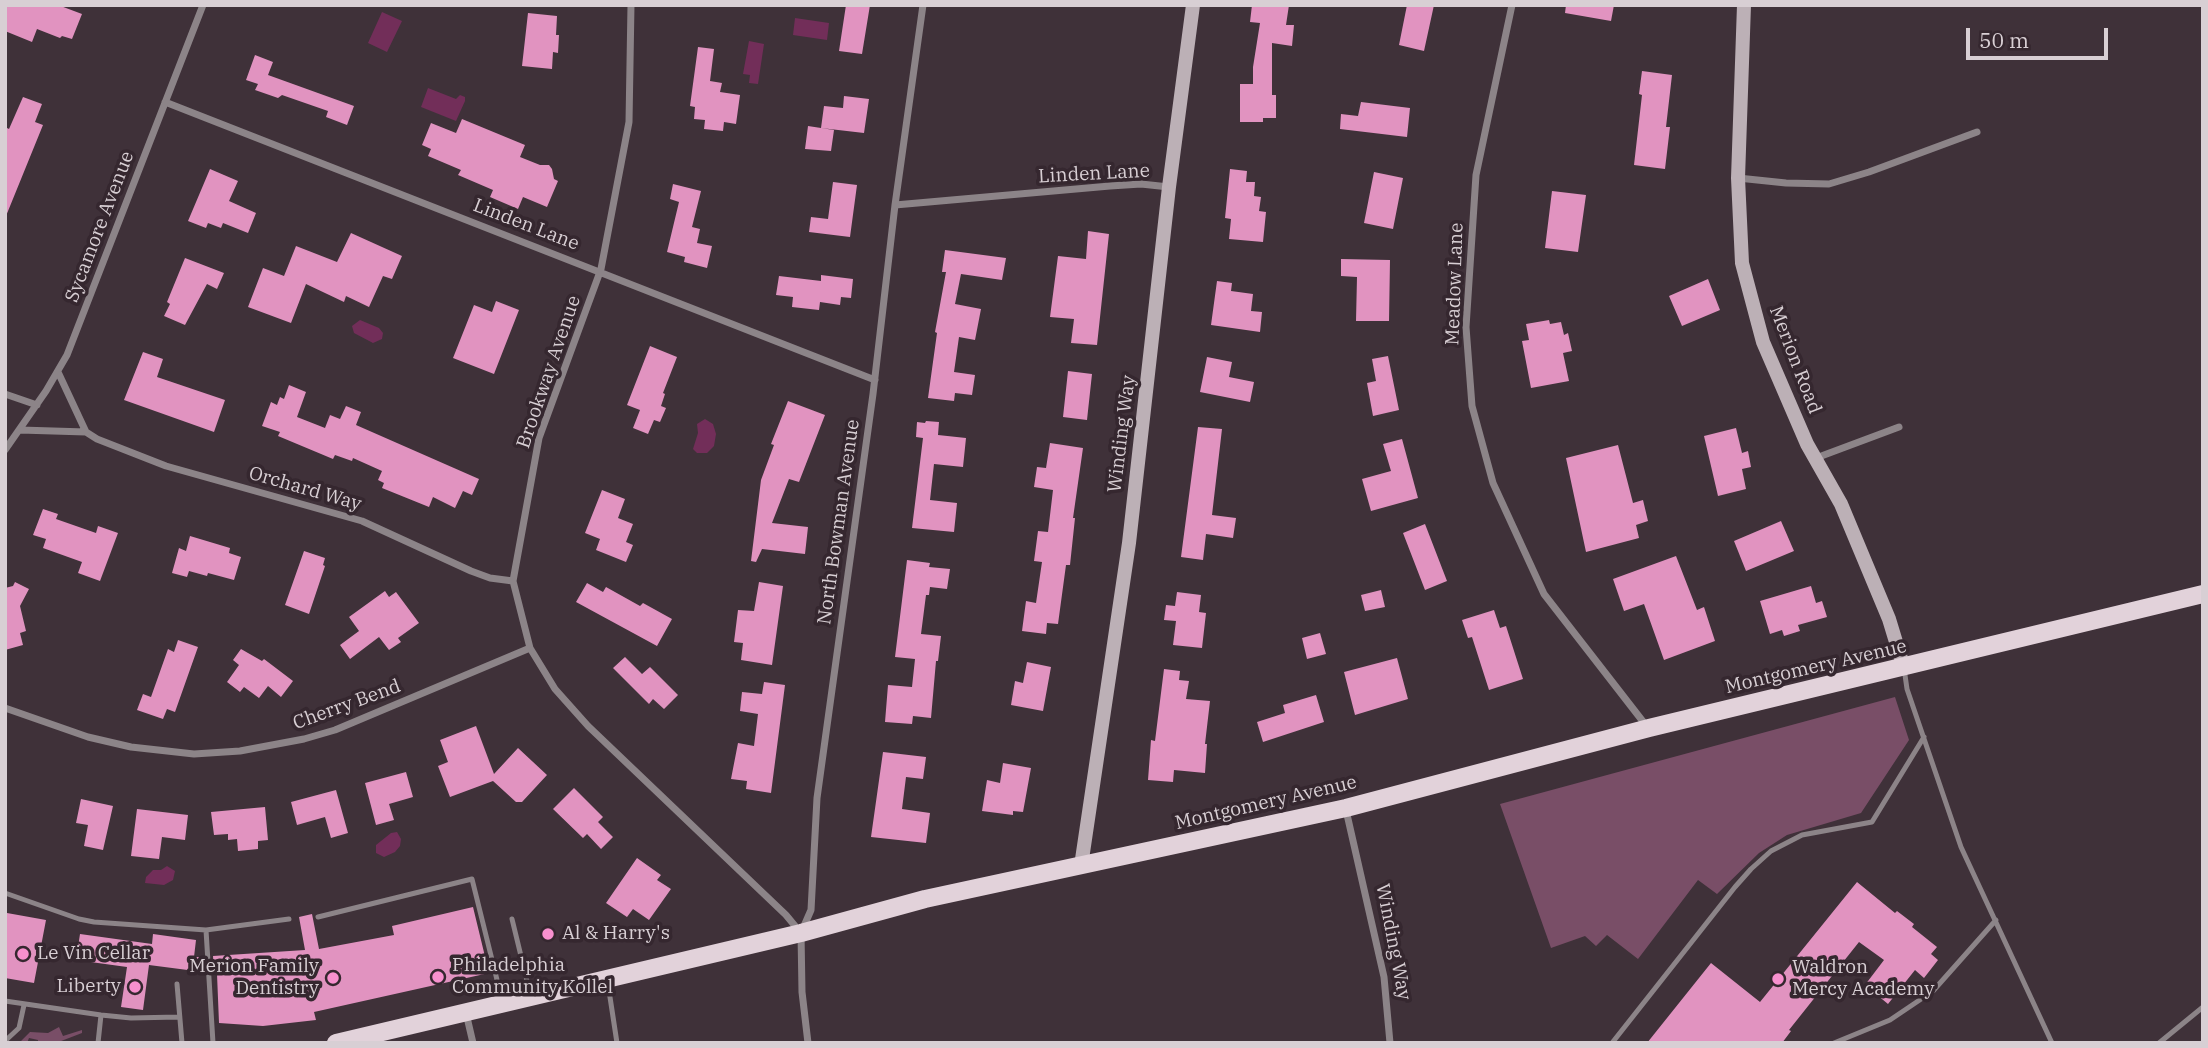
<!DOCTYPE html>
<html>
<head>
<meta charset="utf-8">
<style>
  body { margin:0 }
  #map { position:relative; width:2208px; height:1048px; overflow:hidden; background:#3f3139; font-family:"IBM Plex Serif",serif }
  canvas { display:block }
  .frame { position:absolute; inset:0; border:7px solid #d8cfd4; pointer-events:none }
  .scale { position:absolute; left:1966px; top:28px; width:142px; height:32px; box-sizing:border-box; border:4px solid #d8cfd4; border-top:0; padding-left:9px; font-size:21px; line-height:24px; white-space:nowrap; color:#d8cfd4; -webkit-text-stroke:5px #35272f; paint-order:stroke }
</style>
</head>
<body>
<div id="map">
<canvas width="2208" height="1048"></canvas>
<div class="frame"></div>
<div class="scale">50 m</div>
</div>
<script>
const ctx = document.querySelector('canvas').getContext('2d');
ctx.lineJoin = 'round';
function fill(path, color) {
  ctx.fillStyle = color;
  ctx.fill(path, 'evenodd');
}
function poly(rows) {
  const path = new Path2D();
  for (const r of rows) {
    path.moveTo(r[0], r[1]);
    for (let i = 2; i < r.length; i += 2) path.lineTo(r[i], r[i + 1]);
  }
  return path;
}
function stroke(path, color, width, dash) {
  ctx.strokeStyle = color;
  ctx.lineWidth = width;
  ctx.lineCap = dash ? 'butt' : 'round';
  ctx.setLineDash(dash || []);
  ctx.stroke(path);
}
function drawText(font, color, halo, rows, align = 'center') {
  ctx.font = font + ' "IBM Plex Serif",serif';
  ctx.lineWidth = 7;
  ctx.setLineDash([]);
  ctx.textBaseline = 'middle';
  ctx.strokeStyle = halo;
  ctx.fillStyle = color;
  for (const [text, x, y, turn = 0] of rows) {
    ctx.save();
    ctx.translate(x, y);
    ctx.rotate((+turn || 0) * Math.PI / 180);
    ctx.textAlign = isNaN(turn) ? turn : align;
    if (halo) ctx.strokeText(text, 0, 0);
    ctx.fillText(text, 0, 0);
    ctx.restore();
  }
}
fill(poly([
  [1895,697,1909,740,1861,813,1787,835,1759,853,1717,894,1698,880,1638,959,1607,935,1596,946,1585,936,1551,948,1500,804],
  [59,1027,63,1036,82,1030,82,1033,56,1043,38,1043,38,1040,29,1038,27,1043,19,1043,30,1032,48,1033]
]), '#794e67');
fill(poly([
  [382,12,402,21,387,52,368,43],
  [795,18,829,23,827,40,793,35],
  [749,41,764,44,758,84,749,83,750,75,743,74],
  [428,88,456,99,460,95,465,97,465,101,456,121,421,107],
  [360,320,379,328,383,333,382,339,373,343,354,333,352,326],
  [705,419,713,424,716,434,714,446,707,453,697,453,693,449,698,433,697,424],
  [397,832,401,839,400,846,395,852,384,857,376,853,376,845,391,833],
  [167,866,175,871,173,880,164,885,145,883,146,877,153,870,161,870]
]), '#722e59');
fill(poly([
  [5,5,58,5,82,14,72,39,62,36,60,38,37,29,32,42,5,31],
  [846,5,870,5,862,54,839,51],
  [1252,5,1289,5,1286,25,1294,25,1292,46,1272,43,1272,95,1276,95,1276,118,1263,118,1263,122,1240,122,1240,84,1253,84,1253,67,1260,23,1250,22],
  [1407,5,1434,5,1424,51,1399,45],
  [1566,5,1614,5,1611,21,1565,13],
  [528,13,557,16,556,35,559,35,558,53,553,52,552,69,522,66],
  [698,47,714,49,710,81,722,83,720,92,740,95,736,124,724,122,723,131,704,129,705,120,694,119,695,107,690,106],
  [255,55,273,62,268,75,354,106,347,125,326,117,328,111,282,95,278,98,255,90,258,84,246,80],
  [1642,71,1672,75,1666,127,1670,127,1665,169,1634,165,1642,95,1639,94],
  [844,96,869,99,864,133,821,128,824,106,843,108],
  [23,97,42,104,35,122,43,125,6,216,5,127,9,129],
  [1361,102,1410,108,1407,137,1340,129,1341,114,1358,116],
  [462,119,525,145,520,157,540,165,549,165,552,169,554,179,558,181,547,207,523,197,518,209,490,197,493,190,458,175,461,170,428,156,431,149,422,145,431,123,456,133],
  [808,126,834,130,831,151,805,149],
  [210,169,238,181,229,201,256,213,248,233,223,223,221,228,208,223,206,228,188,221],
  [1230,169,1247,171,1246,182,1255,182,1254,196,1261,197,1259,211,1266,212,1263,242,1229,239,1231,219,1225,218],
  [1374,172,1403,178,1393,229,1364,223],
  [833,182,857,185,850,237,809,232,811,217,828,219],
  [673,184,701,191,692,227,700,229,697,243,712,246,707,268,684,262,685,257,667,252,679,202,670,199],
  [1552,191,1586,195,1578,252,1545,248],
  [1088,231,1109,234,1097,345,1071,343,1074,319,1050,317,1058,256,1086,259],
  [351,233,402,256,392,279,383,276,369,307,346,296,344,302,306,284,291,323,248,307,263,268,284,276,296,246,337,262],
  [945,250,1006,258,1002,280,961,274,955,304,981,309,975,340,959,337,954,372,975,375,972,395,955,393,954,401,928,398,937,333,935,332,946,272,942,272],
  [185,258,224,273,217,289,207,284,185,325,164,316,170,304,167,302],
  [1341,259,1390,260,1389,321,1356,321,1357,277,1341,276],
  [821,275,853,279,851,298,841,297,840,305,820,302,819,310,792,307,793,297,776,295,779,276,821,281],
  [1708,279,1720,310,1682,326,1669,296],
  [1217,281,1232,283,1231,291,1253,294,1251,311,1262,312,1260,332,1211,325],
  [496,301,519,310,494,374,453,358,474,305,492,312],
  [1549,320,1550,324,1561,322,1564,335,1568,333,1572,351,1563,353,1569,381,1531,388,1522,341,1529,340,1526,324],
  [650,346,677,357,663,393,665,394,661,406,666,408,660,422,654,420,648,434,633,428,640,410,627,405],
  [143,352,163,359,157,377,225,400,214,432,124,400],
  [1388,356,1399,410,1373,416,1367,383,1376,381,1372,359],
  [1207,357,1232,362,1229,377,1254,382,1250,402,1200,392],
  [1068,371,1092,374,1087,420,1063,417],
  [289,385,306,392,297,417,325,428,330,415,340,419,346,406,361,412,356,425,479,479,472,495,463,491,455,508,433,497,429,507,382,488,384,483,378,480,382,471,353,458,352,461,335,455,333,459,278,436,280,432,262,426,271,402,277,405,280,397,284,399],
  [788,401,825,415,799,482,789,479,772,523,808,527,805,554,762,549,756,562,751,561,761,480,774,445,771,444],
  [926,421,939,422,938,435,966,438,963,467,934,464,930,500,957,503,954,532,912,528,923,438,916,437,917,422,925,423],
  [1198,427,1222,429,1212,515,1236,518,1233,538,1206,534,1203,560,1181,557],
  [1736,428,1742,453,1748,451,1751,467,1742,469,1746,489,1718,496,1704,436],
  [1402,439,1418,498,1371,511,1362,479,1391,471,1383,444],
  [1050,443,1083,448,1073,518,1075,518,1070,565,1066,565,1058,624,1047,623,1046,634,1022,631,1026,601,1036,603,1042,562,1034,561,1038,531,1048,532,1053,490,1034,487,1037,467,1046,468],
  [1618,445,1633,503,1643,500,1648,521,1636,525,1639,538,1586,552,1566,458],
  [602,490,625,499,618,518,633,524,626,542,633,545,626,562,596,550,600,539,585,533],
  [43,509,58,514,56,519,96,533,98,526,118,533,100,581,78,573,82,562,43,548,46,539,33,535],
  [1781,521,1794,551,1746,571,1734,541],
  [1425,524,1447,581,1425,590,1403,533],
  [190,536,230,548,229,553,241,557,234,580,208,573,207,576,189,571,187,577,172,573,179,548,186,551],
  [304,551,325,558,323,565,325,566,309,614,285,605],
  [1676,556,1697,610,1704,607,1715,641,1664,660,1644,604,1624,611,1613,579],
  [907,560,930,563,929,567,950,569,947,589,930,587,929,595,926,595,921,634,941,636,938,661,936,661,931,718,913,716,912,724,885,722,888,685,912,687,915,659,895,657],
  [15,582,29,589,20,606,26,631,20,633,23,645,5,650,5,588,13,586],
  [759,582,783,586,772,665,741,660,743,643,734,642,738,610,754,611],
  [587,583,603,592,606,587,640,606,643,603,672,619,657,646,576,602],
  [1811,586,1816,603,1822,601,1827,617,1798,625,1800,631,1784,636,1782,630,1770,634,1760,601],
  [1381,590,1385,607,1365,611,1361,595],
  [385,591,389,597,396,592,419,623,398,638,401,642,389,650,379,637,350,659,340,645,359,631,349,617],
  [1177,592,1201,595,1199,612,1206,613,1202,648,1173,645,1176,621,1164,620,1166,605,1175,606],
  [1494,610,1500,628,1506,626,1523,679,1489,690,1472,637,1468,638,1462,620],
  [1320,633,1326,654,1307,659,1302,638],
  [178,640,198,647,175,712,167,709,163,719,137,710,143,694,151,697,168,649,174,652],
  [241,649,262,661,264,659,293,681,281,697,268,686,259,698,244,687,240,692,227,682,239,665,233,660],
  [625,657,642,674,650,667,678,695,664,709,653,699,649,704,613,668],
  [1397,658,1408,699,1355,715,1344,672],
  [1027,662,1051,667,1043,711,1011,705,1015,681,1023,683],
  [1164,669,1180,671,1179,680,1189,681,1186,699,1210,701,1205,744,1207,744,1205,773,1174,770,1173,782,1148,780,1151,740,1155,741],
  [764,682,785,685,771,793,746,789,747,781,731,779,738,743,754,746,758,714,740,711,742,692,762,694],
  [1316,695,1324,722,1263,742,1257,722,1285,713,1283,705],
  [476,726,494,774,518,748,547,775,522,802,516,802,493,781,450,797,438,766,448,762,440,740],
  [883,752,926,757,923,779,906,777,902,809,930,813,926,843,871,837],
  [1003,763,1031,768,1023,812,1013,811,1013,815,982,811,987,780,1000,783],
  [406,772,413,797,389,804,394,820,376,825,365,783],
  [574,788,603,817,598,822,613,837,601,849,587,834,583,838,553,809],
  [336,790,348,833,331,838,325,817,297,825,291,802],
  [81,799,113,806,103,850,84,846,88,825,76,823],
  [265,807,268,840,258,841,258,849,238,851,237,839,228,840,228,834,214,835,211,812],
  [137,809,188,815,185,840,162,837,159,859,131,856],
  [637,858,661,875,657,880,671,889,649,920,633,909,627,917,606,903],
  [1857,882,1895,913,1897,911,1914,924,1912,927,1937,947,1931,954,1938,960,1924,978,1915,970,1888,1004,1865,985,1884,960,1859,942,1789,1030,1791,1031,1782,1043,1647,1043,1711,963,1760,1002],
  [473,907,489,973,314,1012,316,1020,263,1026,219,1023,217,974,214,974,213,956,305,950,299,917,312,914,319,949,394,935,392,926],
  [7,913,46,920,34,983,5,978],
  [80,934,152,944,153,934,196,940,194,957,202,957,203,972,149,965,143,1010,121,1007,127,967,76,960]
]), '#e193c0');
stroke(poly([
  [1904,668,1907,689,1961,847,2052,1043],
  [5,893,79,919,94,922,206,930],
  [318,917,472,879,502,1000],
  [512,919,530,993],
  [177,984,182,1043],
  [608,984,617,1043],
  [5,1001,101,1015,131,1018,178,1017],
  [5,1041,19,1028,24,1005],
  [98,1043,101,1015],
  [213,1043,206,930,289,919],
  [1612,1043,1735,887,1751,869,1771,851,1802,835,1872,822,1924,737],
  [1834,1043,1890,1020,1933,991,1996,920],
  [2159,1043,2203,1007]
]), '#8c8488', 5);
stroke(poly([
  [631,5,629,122,601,269,539,438,513,581,530,648,555,689,588,726,786,915,800,932],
  [1512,5,1476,175,1466,327,1472,406,1493,483,1544,594,1648,728],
  [165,102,875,380],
  [1738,178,1786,183,1829,184,1869,172,1977,132],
  [895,205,1110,186,1141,184,1169,187],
  [58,372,86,432,97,439,166,466,362,521,471,571,490,578,513,581],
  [5,394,37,405],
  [20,430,86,432],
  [5,450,46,391,67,355,203,5],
  [1816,458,1899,427],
  [5,708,88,737,131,747,194,754,240,751,304,739,335,730,530,648],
  [1346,810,1384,977,1390,1043],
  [466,1013,473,1043],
  [808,1043,802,992,801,933,811,910,817,798,873,394,895,205,923,5]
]), '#8c8488', 7);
stroke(poly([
  [1744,5,1738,178,1742,263,1763,342,1807,444,1841,504,1889,619,1903,665],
  [1081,866,1129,543,1169,187,1193,5]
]), '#bcb0b6', 14);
stroke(poly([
  [336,1043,801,933,925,899,1346,808,1649,728,2203,594]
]), '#e2d2da', 18);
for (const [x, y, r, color] of [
  [548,934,7,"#f790ce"],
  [23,954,7,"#f790ce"],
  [438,977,7,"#f790ce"],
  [333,978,7,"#f790ce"],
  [1778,979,7,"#f790ce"],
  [135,987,7,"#f790ce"]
]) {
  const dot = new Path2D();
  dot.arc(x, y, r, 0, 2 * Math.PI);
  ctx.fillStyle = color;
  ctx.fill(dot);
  stroke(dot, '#35272f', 2.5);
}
drawText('19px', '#d8cfd4', '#35272f', [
  ["Linden Lane",1094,174,-3],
  ["Linden Lane",526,225,21],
  ["Sycamore Avenue",100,227,-69],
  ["Meadow Lane",1455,284,-88],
  ["Merion Road",1795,360,69],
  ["Brookway Avenue",549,372,-71],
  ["Winding Way",1122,434,-83],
  ["Orchard Way",305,489,16],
  ["North Bowman Avenue",839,522,-82],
  ["Montgomery Avenue",1816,667,-13],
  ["Cherry Bend",347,705,-20],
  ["Montgomery Avenue",1266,803,-13],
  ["Winding Way",1393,942,79]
]);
drawText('19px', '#d8cfd4', '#35272f', [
  ["Al & Harry's",562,934],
  ["Le Vin Cellar",37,954],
  ["Philadelphia",452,966],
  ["Community Kollel",452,988],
  ["Merion Family",319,967,"right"],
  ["Dentistry",319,989,"right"],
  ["Waldron",1792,968],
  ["Mercy Academy",1792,990],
  ["Liberty",121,987,"right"]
], 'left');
</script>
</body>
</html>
